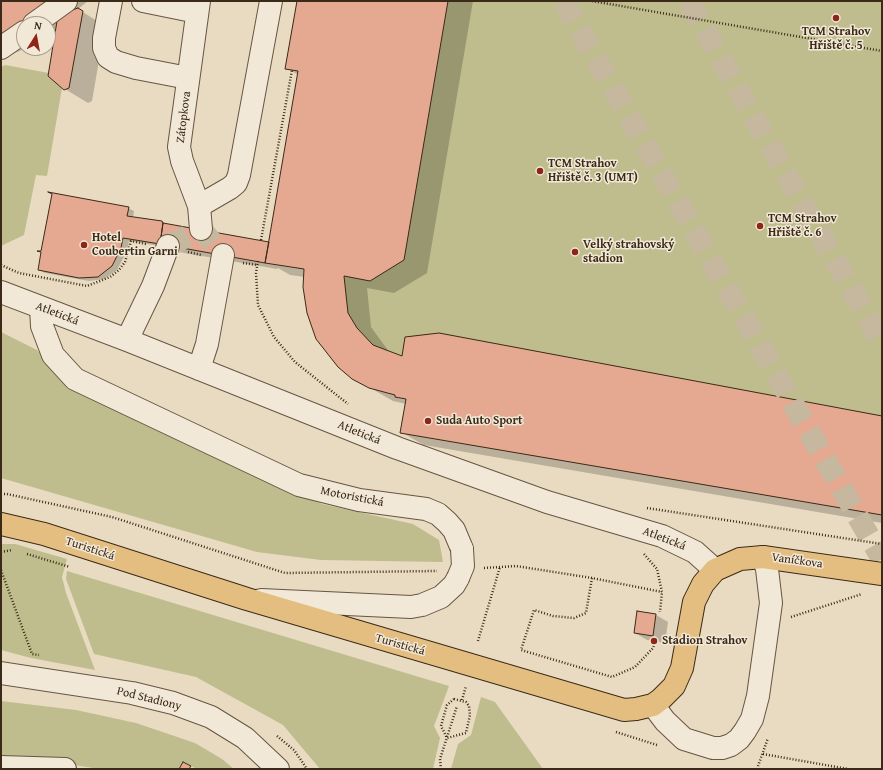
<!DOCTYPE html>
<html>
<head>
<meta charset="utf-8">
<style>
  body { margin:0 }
  #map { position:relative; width:883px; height:770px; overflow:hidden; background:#e9dbc1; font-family:"Gentium Book Plus",serif }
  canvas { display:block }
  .frame { position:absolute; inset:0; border:2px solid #3b2a17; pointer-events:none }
  .north { position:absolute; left:16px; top:16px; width:40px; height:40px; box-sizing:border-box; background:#f1e8d7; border:1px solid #a89c8a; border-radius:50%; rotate:11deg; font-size:11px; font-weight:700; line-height:16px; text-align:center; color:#3b2a17 }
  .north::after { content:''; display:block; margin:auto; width:14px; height:18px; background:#8f2418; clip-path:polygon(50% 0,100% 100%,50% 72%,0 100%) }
</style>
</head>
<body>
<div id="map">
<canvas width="883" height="770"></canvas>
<div class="frame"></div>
<div class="north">N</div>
</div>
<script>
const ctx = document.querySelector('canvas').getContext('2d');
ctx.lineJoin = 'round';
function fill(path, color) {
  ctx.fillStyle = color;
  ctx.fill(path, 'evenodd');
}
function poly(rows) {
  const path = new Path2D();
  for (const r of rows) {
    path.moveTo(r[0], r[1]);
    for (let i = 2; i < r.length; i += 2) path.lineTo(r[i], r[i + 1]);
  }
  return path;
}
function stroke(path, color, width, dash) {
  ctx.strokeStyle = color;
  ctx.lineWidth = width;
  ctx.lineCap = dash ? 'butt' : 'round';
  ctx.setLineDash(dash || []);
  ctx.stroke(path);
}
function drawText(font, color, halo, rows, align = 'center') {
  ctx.font = font + ' "Gentium Book Plus",serif';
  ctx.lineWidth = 3;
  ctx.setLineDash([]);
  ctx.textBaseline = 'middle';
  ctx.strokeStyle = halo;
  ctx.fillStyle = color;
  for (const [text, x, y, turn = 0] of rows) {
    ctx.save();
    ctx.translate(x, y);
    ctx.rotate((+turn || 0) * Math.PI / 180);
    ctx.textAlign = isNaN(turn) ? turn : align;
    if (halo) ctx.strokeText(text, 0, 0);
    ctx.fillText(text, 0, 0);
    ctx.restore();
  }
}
fill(poly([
  [297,1,882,1,882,515,400,433,406,399,395,397,395,395,369,388,352,379,338,367,316,339,304,269,298,71,285,69],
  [5,65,49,73,48,76,62,88,47,176,36,175,24,235,1,246,1,67],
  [1,332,37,350,66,384,322,504,413,524,439,540,443,562,321,560,257,552,1,478],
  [1,544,15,544,67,559,62,577,66,593,95,670,31,658,1,650],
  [67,571,449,686,434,726,440,738,433,769,320,769,283,725,196,677,94,654,66,579],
  [481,697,495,702,543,769,451,769,458,744,471,735],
  [1,701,76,710,136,723,195,743,222,759,234,769,197,769,183,762,179,769,100,769,40,760,1,763]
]), '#bfbd8d');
fill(poly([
  [1,1,88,1,78,9,105,26,92,101,88,103,65,89,57,27,48,34,48,24,24,24,24,48,26,48,1,59],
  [298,1,473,1,427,273,394,293,367,288,371,327,390,353,403,358,882,418,882,523,424,445,401,432,406,404,393,401,353,378,305,277,290,275,278,268,277,269,173,251,166,247,129,241,127,251,117,270,104,279,89,281,45,273,39,270,128,208,134,211,133,218,270,243,298,75,287,68],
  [638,612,656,615,668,622,665,643,647,640,635,633]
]), '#0003');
const building = poly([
  [1,1,50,1,27,20,1,36,1,1],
  [297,1,448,1,404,260,370,281,344,276,348,313,357,328,373,345,402,356,405,337,439,333,882,416,882,515,400,433,406,399,395,397,395,395,369,388,352,379,338,367,316,339,307,313,303,287,304,269,265,263,298,71,285,69,297,1],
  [78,8,83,11,69,88,64,90,48,76,58,15,78,8],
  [48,192,129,207,127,216,162,221,163,223,160,244,123,238,121,248,112,266,98,277,79,278,38,270,41,252,37,251,41,251,52,194,48,192],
  [163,223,269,242,265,263,160,244,163,223],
  [637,611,656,614,653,636,634,633,637,611],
  [183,762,191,766,189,769,179,769,183,762]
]);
fill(building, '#e5a890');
stroke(building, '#3b2a17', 1);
stroke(poly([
  [168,246,201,229,223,255]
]), '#c6b89f', 22, [22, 11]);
stroke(poly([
  [563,1,882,559],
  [688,1,882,343]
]), '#c6b89f', 22, [22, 11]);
const minor = poly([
  [111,1,104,38,104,48,108,57,116,62,136,68,188,78],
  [143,1,197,12],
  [199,1,179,147,182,161,199,206,201,229],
  [34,24,66,1],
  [1,48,24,32],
  [199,206,230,188,236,183,239,175,271,1],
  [1,292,127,340,397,448,547,502,662,536,695,552,715,570],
  [41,308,42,326,53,355,75,379,299,485,359,500,426,509,438,514,447,522,454,530,462,549],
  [127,340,153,286,168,246],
  [199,369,207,344,223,255],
  [261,600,411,607,422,605,441,597,454,585,458,578],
  [1,673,132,693,173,703,211,717,245,738,278,769],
  [653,705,665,721,684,739,713,748,722,748,731,745,739,739,745,731,752,719,758,696,771,603,767,569,763,557],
  [1,767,65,769]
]);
const major = poly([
  [1,524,44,534,247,599,624,710,636,709,653,705,661,699,674,686,682,668,694,602,703,584,715,570,740,559,763,557,882,574]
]);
stroke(minor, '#665642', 24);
stroke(major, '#3b2a17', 24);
stroke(poly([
  [592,1,882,51],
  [261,240,292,70],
  [188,252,201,255],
  [258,261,256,273,258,305,274,337,295,362,348,404],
  [243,263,257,265],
  [1,265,19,273,87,286,110,277,119,270,125,262,131,241,146,244],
  [1,494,7,494,112,517,285,573,437,571],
  [647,508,882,544],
  [1,552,12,550],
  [27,554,70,567],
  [644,554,657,569,662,592,660,612],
  [484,568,516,566,592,578,662,592],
  [1,570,32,654,39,655],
  [592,578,586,613,574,618,553,616,534,610,521,650,612,677,635,667,653,648,655,643],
  [791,617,862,594],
  [478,641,500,567],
  [454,699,466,702,469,706,470,715,466,733,447,738,441,726,447,705,454,699],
  [462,700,466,686],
  [616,732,657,745],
  [277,736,294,750,307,769],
  [763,754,848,769],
  [441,769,440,759,457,706],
  [757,769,768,738]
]), '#3b2a17', 2.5, [1, 2]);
stroke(minor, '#f1e8d7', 22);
stroke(major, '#e4be80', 22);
const minorBridge = poly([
  [458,578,463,566,462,549]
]);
stroke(minorBridge, '#665642', 24, []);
stroke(minorBridge, '#f1e8d7', 22);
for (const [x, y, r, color] of [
  [836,18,4,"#8f2418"],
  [540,171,4,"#8f2418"],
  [760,226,4,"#8f2418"],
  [84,245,4,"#8f2418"],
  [575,252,4,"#8f2418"],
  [428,421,4,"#8f2418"],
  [654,641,4,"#8f2418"]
]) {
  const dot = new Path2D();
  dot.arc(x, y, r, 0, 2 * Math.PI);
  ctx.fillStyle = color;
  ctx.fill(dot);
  stroke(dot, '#f1e8d7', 1.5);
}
drawText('bold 12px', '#3b2a17', '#f1e8d7', [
  ["TCM Strahov",836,32,"center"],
  ["Hřiště č. 5",836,46,"center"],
  ["TCM Strahov",548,164],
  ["Hřiště č. 3 (UMT)",548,178],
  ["TCM Strahov",768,219],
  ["Hřiště č. 6",768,233],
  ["Hotel",92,238],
  ["Coubertin Garni",92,252],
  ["Velký strahovský",583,245],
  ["stadion",583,259],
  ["Suda Auto Sport",436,421],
  ["Stadion Strahov",662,641]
], 'left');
drawText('12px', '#3b2a17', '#f1e8d7', [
  ["Zátopkova",184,117,-83],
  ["Atletická",57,314,21],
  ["Atletická",359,433,22],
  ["Motoristická",352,497,11],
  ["Atletická",664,539,21],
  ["Turistická",90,549,18],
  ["Vaníčkova",797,561,8],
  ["Turistická",400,645,16],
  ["Pod Stadiony",149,699,14]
]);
</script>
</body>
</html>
